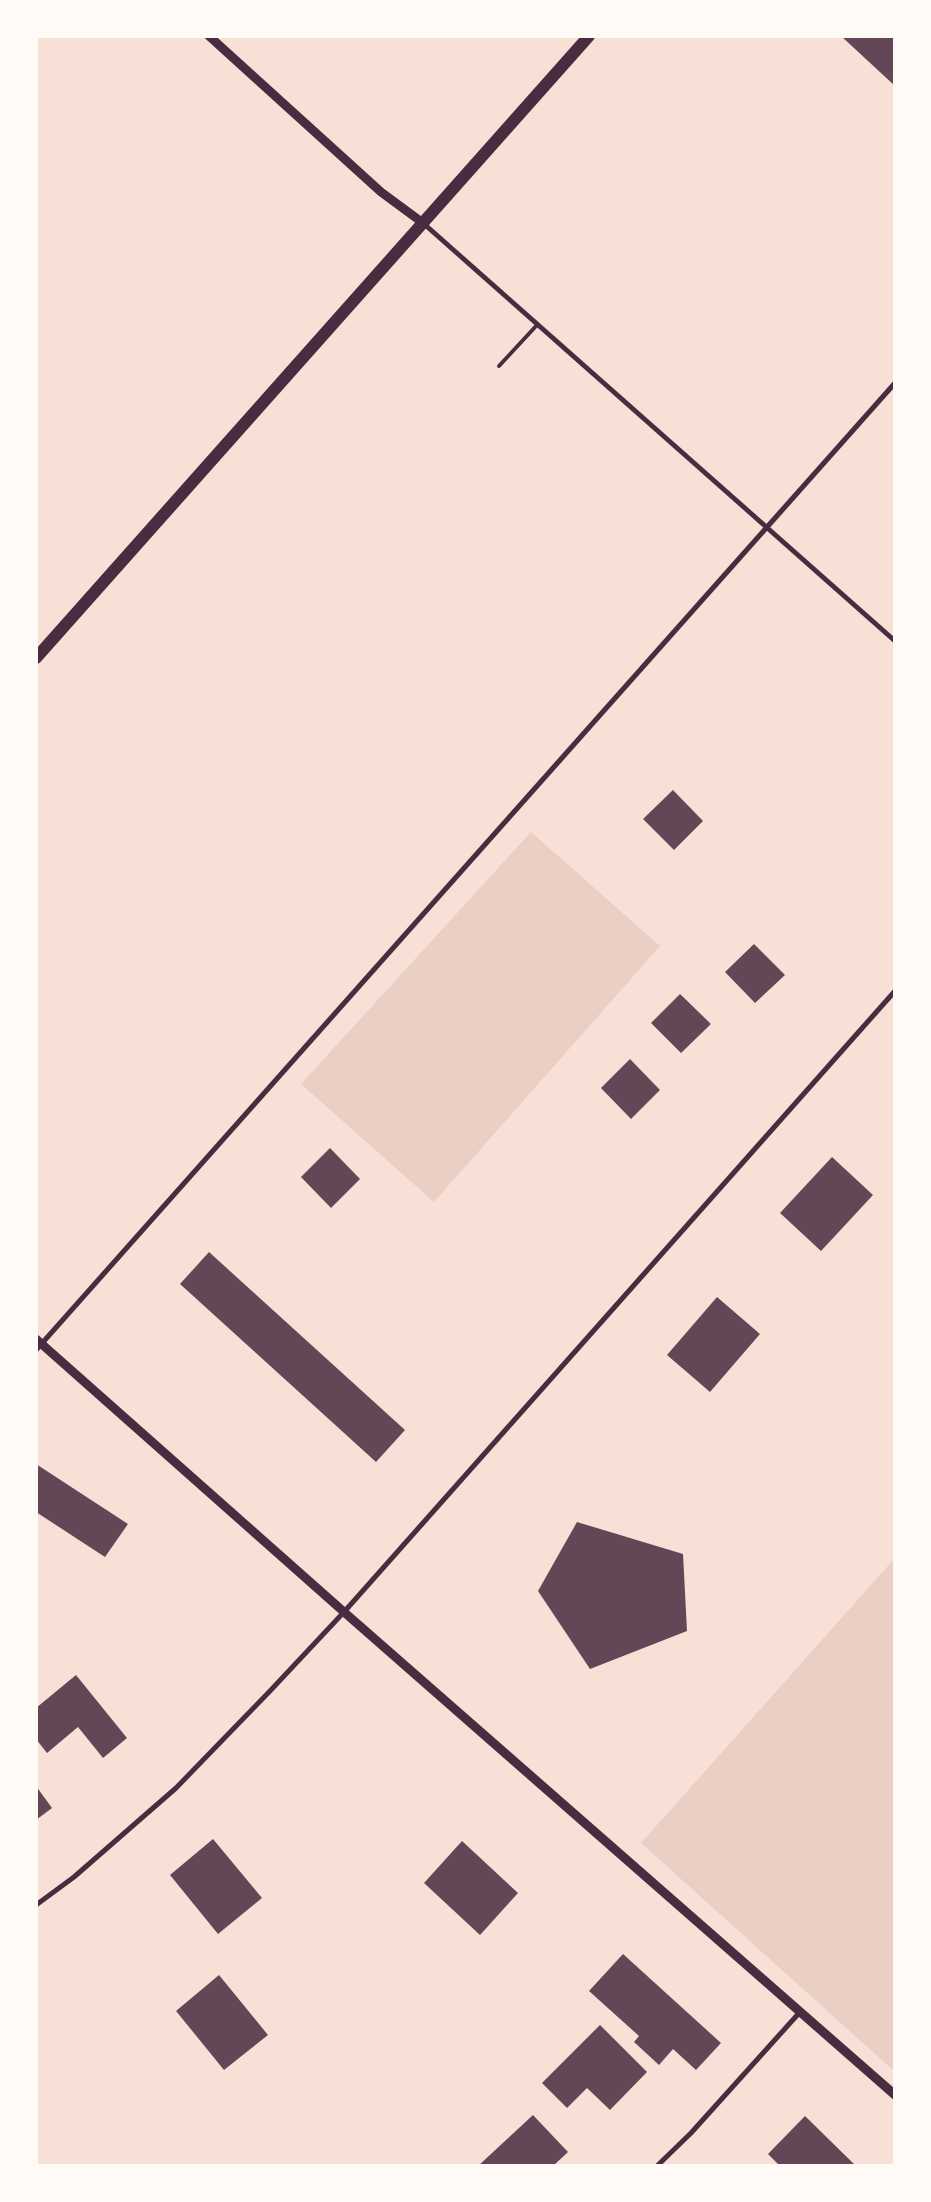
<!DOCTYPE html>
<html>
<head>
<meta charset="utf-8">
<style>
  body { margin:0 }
  #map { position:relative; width:931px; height:2202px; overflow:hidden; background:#f7e1d7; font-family:Cabin,sans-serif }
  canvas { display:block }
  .frame { position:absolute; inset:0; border:38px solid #fffaf5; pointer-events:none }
</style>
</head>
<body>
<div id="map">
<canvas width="931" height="2202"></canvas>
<div class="frame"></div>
</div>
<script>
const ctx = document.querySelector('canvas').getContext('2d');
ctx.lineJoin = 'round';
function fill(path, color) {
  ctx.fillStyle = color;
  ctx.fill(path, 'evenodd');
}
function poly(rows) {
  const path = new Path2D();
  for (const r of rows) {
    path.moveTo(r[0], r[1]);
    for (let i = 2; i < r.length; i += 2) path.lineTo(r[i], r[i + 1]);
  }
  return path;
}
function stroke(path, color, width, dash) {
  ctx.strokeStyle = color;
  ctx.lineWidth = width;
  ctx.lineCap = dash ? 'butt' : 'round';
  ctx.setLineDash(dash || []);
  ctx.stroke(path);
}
fill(poly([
  [531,832,660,946,434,1202,301,1084],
  [895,1558,895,2072,641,1843]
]), '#ebcfc5');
fill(poly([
  [841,36,895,36,895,86],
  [673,790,703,821,674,850,643,819],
  [754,944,785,975,755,1003,725,972],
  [680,994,711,1024,681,1053,651,1023],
  [630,1059,660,1090,631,1119,601,1088],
  [330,1148,360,1179,331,1208,301,1177],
  [832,1157,873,1195,821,1251,780,1213],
  [209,1252,405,1430,376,1462,180,1284],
  [717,1297,760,1334,710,1392,667,1355],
  [36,1464,128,1524,105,1557,36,1512],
  [577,1522,683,1554,687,1631,590,1669,538,1591],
  [76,1675,127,1738,103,1758,78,1727,47,1753,36,1739,36,1708],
  [36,1786,52,1808,36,1820],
  [213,1839,262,1898,218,1934,170,1875],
  [462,1841,518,1893,480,1935,424,1883],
  [623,1954,721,2043,696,2070,673,2049,659,2065,634,2042,639,2036,589,1991],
  [219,1975,268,2035,224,2070,176,2011],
  [600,2025,647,2072,610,2110,587,2088,567,2108,542,2083],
  [533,2115,568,2152,553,2166,478,2166],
  [805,2116,856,2166,780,2166,768,2154]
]), '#644757');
stroke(poly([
  [499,366,537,325]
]), '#4a2c40', 4);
stroke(poly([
  [423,223,895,641],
  [36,1350,895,383],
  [36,1905,74,1877,176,1788,270,1691,344,1612,895,991],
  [657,2166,691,2133,800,2012]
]), '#4a2c40', 5);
stroke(poly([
  [209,36,381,192,423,223],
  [36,1339,344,1612,895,2095]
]), '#4a2c40', 9);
stroke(poly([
  [36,658,589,36]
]), '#4a2c40', 12);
</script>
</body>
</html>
